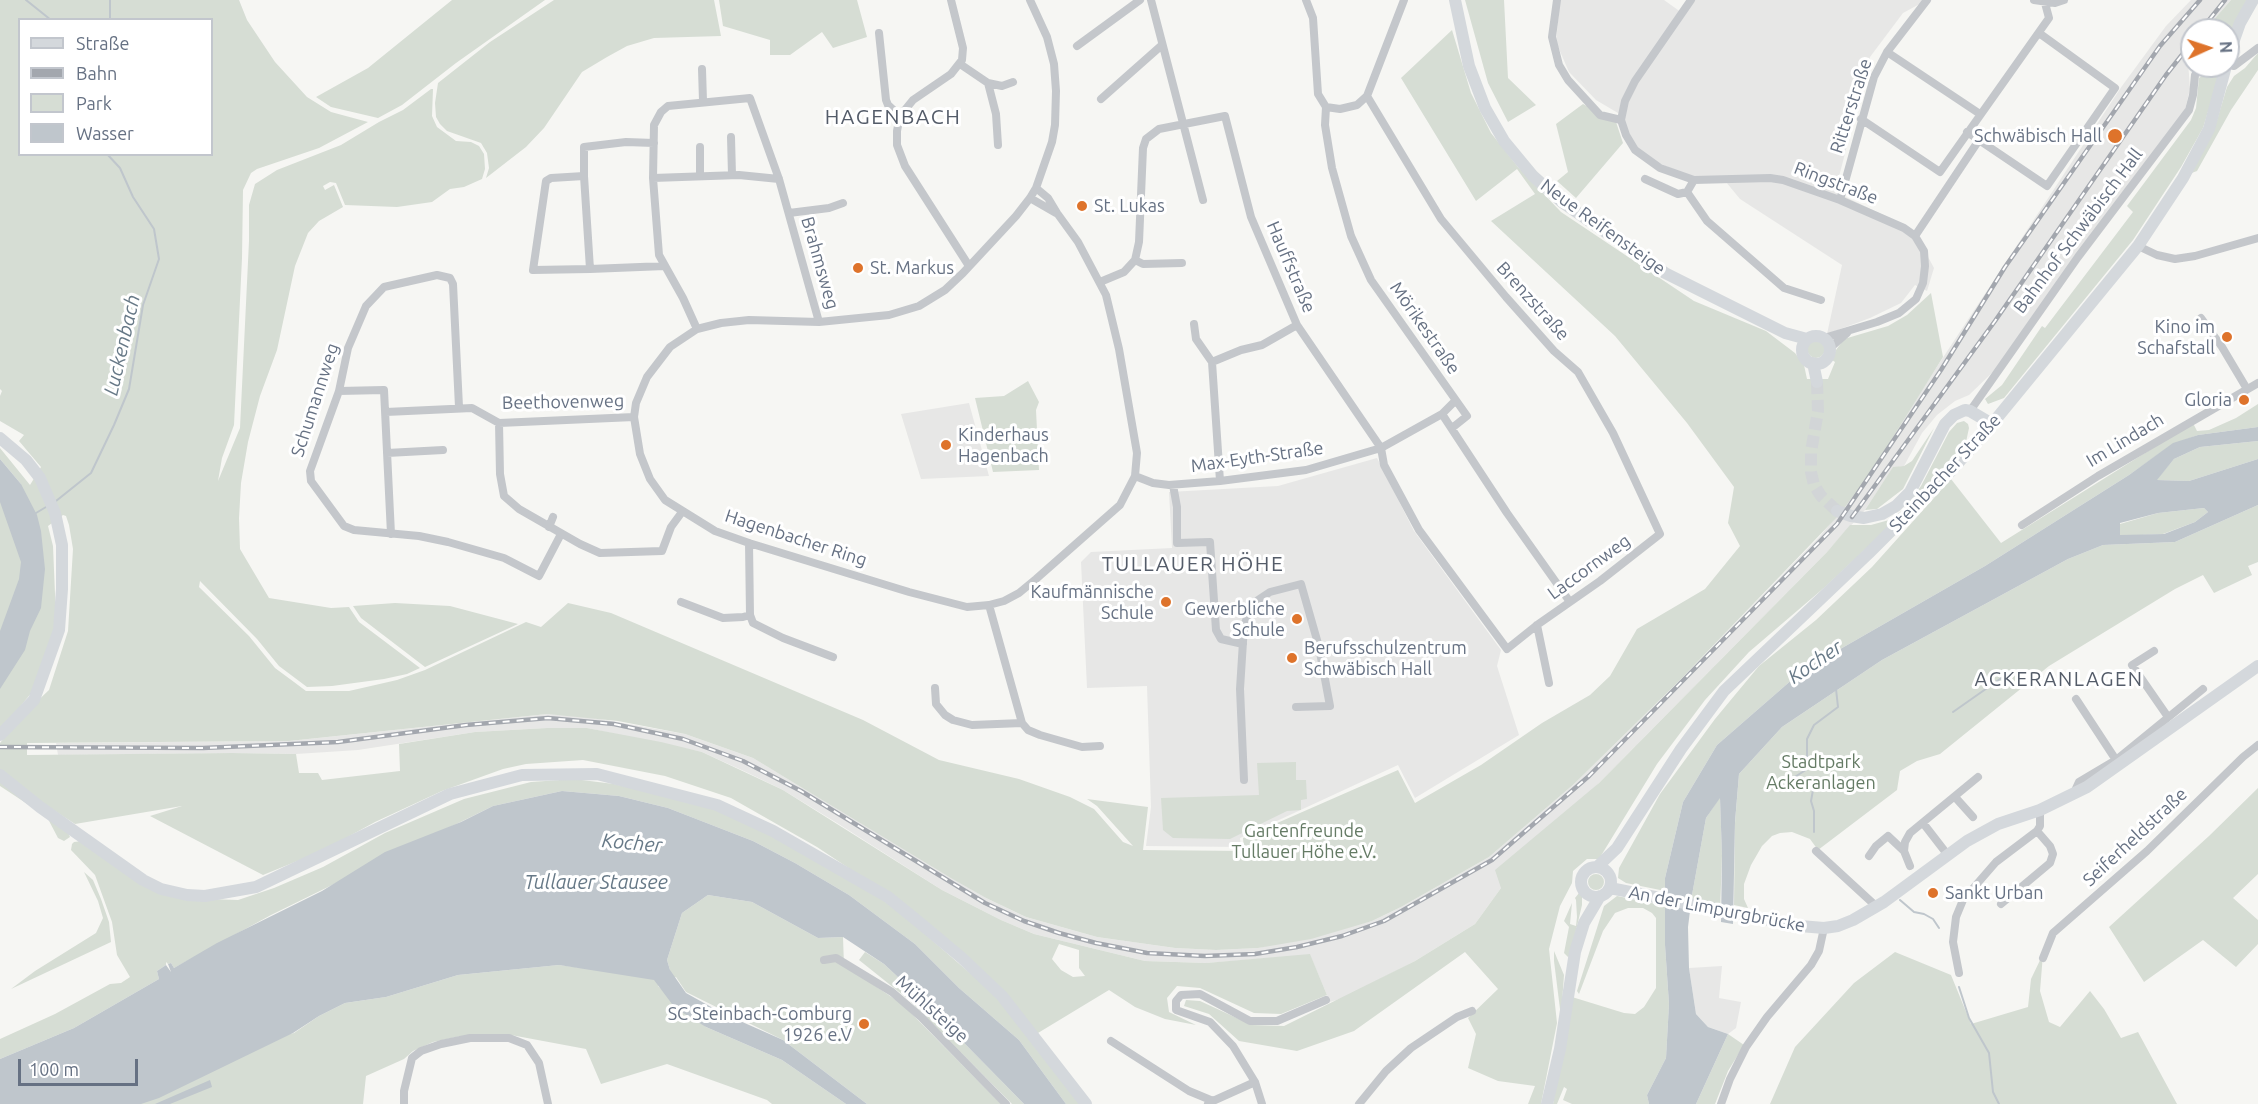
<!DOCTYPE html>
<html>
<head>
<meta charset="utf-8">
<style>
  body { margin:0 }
  #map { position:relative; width:2258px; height:1104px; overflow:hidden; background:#f6f6f3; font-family:Ubuntu,sans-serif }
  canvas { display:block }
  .legend { position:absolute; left:18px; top:18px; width:195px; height:138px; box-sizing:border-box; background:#fff; border:2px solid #c2c6cd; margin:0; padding:8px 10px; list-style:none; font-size:18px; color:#667183 }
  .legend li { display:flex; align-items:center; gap:12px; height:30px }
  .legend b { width:30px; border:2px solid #c2c6cd }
  .north { position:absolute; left:2180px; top:18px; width:60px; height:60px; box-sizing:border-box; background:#fff; border:2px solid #c2c6cd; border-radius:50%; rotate:87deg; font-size:16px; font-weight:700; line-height:24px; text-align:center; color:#667183 }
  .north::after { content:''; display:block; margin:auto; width:21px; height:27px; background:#de732b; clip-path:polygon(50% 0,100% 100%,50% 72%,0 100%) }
  .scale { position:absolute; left:18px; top:1059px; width:120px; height:27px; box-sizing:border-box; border:3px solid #667183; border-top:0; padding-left:8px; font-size:18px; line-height:21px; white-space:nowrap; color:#667183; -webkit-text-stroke:4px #fff; paint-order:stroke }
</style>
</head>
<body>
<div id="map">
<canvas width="2258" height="1104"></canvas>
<ul class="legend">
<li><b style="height:8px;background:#d4d8dc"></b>Straße</li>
<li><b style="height:8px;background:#a3a7ae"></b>Bahn</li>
<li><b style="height:16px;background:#d6ddd4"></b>Park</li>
<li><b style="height:16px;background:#bfc6cc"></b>Wasser</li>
</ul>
<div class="north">N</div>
<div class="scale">100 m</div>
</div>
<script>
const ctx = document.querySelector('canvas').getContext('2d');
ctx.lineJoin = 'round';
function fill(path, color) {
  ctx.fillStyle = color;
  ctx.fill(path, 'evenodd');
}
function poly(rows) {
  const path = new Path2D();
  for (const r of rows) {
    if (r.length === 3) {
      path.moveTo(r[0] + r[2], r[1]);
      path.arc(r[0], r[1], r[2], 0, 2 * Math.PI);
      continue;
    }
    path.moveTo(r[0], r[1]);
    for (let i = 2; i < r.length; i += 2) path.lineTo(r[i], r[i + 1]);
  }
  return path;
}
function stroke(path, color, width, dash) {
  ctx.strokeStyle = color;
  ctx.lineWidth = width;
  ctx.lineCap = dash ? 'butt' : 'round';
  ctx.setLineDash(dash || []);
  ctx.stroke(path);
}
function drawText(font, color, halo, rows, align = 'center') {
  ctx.font = font + ' Ubuntu,sans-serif';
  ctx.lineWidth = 6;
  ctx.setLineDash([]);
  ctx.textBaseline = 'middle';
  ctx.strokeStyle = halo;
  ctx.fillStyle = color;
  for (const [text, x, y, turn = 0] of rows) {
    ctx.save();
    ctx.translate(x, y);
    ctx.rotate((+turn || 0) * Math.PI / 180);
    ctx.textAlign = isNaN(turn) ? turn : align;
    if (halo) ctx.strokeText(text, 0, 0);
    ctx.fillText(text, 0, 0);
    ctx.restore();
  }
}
fill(poly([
  [1560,0,1664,0,1685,15,1694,0,1927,0,1903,13,1870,57,1835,192,1913,229,1934,268,1927,291,1915,285,1901,303,1870,318,1827,334,1842,265,1740,199,1721,176,1694,178,1633,152,1623,116,1596,100,1569,72,1556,42],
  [2191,0,2231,0,2210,24,2213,27,2210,30,2192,30,2192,56,2188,61,2190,89,2185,110,1995,370,1969,395,1955,401,1937,415,1922,433,1904,466,1893,468,1865,510,1827,552,1599,783,1501,888,1475,924,1415,961,1343,998,1330,1002,1310,955,1206,963,1145,961,1034,934,1001,920,942,890,837,823,783,790,746,772,702,752,587,728,547,728,475,732,358,750,296,754,232,753,58,755,56,743,289,741,547,714,583,716,685,734,753,758,986,898,1026,917,1097,937,1175,948,1216,950,1258,948,1372,921,1401,907,1489,857,1574,784,1678,682,1821,535,1870,474,1915,400,2122,86,2166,26],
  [969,403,989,476,921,479,901,414],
  [1377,458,1414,531,1501,650,1497,666,1519,735,1415,798,1398,765,1240,838,1241,847,1146,846,1151,807,1147,686,1087,688,1081,562,1091,552,1172,548,1169,492,1278,486],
  [1722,966,1719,998,1741,1002,1736,1028,1728,1034,1708,1027,1696,1014,1689,968]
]), '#e7e7e6');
fill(poly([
  [0,0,239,0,247,20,275,62,307,97,331,112,368,122,319,148,257,169,251,173,243,190,242,258,234,425,222,458,218,481,240,428,249,241,249,205,255,184,277,170,341,145,379,122,403,110,431,89,433,89,432,116,437,127,456,141,471,142,479,146,484,154,485,169,482,179,464,187,450,189,432,202,397,207,345,205,336,183,330,182,323,186,325,190,334,185,343,207,319,221,308,233,295,266,277,350,260,396,248,442,241,483,239,518,240,549,269,598,331,608,349,607,359,622,420,668,407,674,384,679,332,686,307,687,279,666,257,639,200,581,199,587,249,636,275,668,294,682,306,691,349,691,397,680,425,670,526,622,541,627,568,603,611,613,863,720,939,760,1019,779,1070,797,1094,809,1123,842,1133,846,1097,806,1087,799,1148,807,1143,850,1244,851,1243,838,1398,770,1415,803,1481,765,1542,723,1590,695,1610,676,1637,629,1705,589,1740,546,1728,523,1734,487,1687,423,1615,336,1491,221,1535,194,1517,169,1476,201,1401,78,1452,30,1471,93,1491,133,1518,167,1561,212,1694,301,1766,331,1795,353,1804,365,1807,379,1828,379,1835,362,1832,360,1836,350,1844,339,1888,326,1907,315,1931,293,1943,357,1870,474,1838,516,1678,682,1574,784,1489,857,1401,907,1372,921,1311,939,1258,948,1216,950,1175,948,1097,937,1026,917,986,898,951,878,753,758,685,734,618,721,547,714,289,741,27,743,27,755,232,753,296,754,299,773,318,773,322,780,400,771,399,744,475,732,547,728,587,728,661,742,702,752,783,790,942,890,1001,920,1034,934,1145,961,1206,963,1310,954,1327,995,1281,1014,1254,1013,1200,988,1177,986,1167,998,1169,1012,1196,1025,1165,1019,1135,1007,1109,990,1038,1033,898,901,817,847,731,798,665,776,583,760,526,764,503,769,442,791,375,822,322,851,263,875,150,816,182,806,75,824,6,779,0,769,0,743,26,712,49,690,68,631,73,549,69,525,66,516,63,515,48,526,53,546,56,618,51,644,33,691,0,731,0,480,21,484,0,459,0,448,30,485,41,467,19,441,24,435,0,421,0,396,2,391,0,389],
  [20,20,212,20,212,154,20,154],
  [1059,944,1079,950,1079,968,1085,976,1073,977,1061,970,1052,959],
  [452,0,545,0,456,63,402,105,378,118,331,107,316,97,368,68],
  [554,0,714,0,721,36,654,38,627,46,607,57,582,72,544,128,526,147,486,178,489,168,487,153,481,143,447,131,440,124,436,117,435,103,438,83,490,42],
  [719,0,857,0,867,37,833,48,822,32,790,55,770,55,770,40,723,26],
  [1465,0,1504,0,1508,78,1536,105,1508,122,1488,83],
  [2231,0,2249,0,2228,36,2228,30,2210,30,2212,27,2210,24],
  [2258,53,2258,70,2231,110,2197,171,2189,174,2214,130,2227,87,2234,76,2245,68],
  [2211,69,2217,72,2218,79,2203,128,2181,167,2133,240,2004,398,1988,404,1985,399,2002,385,2042,326,2045,328,2133,212,2127,206,2191,120,2196,108,2199,78],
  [1583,104,1616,122,1623,143,1576,198,1557,181,1568,172,1556,124],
  [1816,349,9],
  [1028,381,1039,402,1036,410,1039,470,993,472,975,398,1004,396],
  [2258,404,2258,427,2198,435,2173,444,2129,475,1985,566,1802,671,1717,745,1683,802,1665,878,1665,891,1626,883,1618,878,1619,868,1660,794,1715,719,1759,666,1816,620,1872,567,1951,479,2001,543,2193,423,2197,431,2209,430,2236,418],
  [1964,421,1968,424,1969,428,1966,442,1906,511,1825,587,1749,652,1705,700,1657,764,1599,859,1587,859,1573,871,1572,883,1560,906,1549,949,1557,1023,1541,1104,1528,1104,1535,1086,1498,1081,1468,1068,1476,1034,1468,1018,1498,989,1465,952,1354,1031,1297,1051,1239,1041,1209,1014,1184,1006,1186,1000,1200,1001,1252,1025,1284,1026,1415,961,1475,924,1501,888,1495,870,1599,783,1827,552,1850,525,1871,525,1889,520,1903,510,1921,486,1949,432,1957,423],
  [1934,428,1903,489,1877,509,1865,510,1893,467,1904,466,1912,461],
  [2258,441,2258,459,2189,481,2156,480,2174,459,2200,447],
  [2258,505,2258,562,2248,566,2252,575,2214,593,2203,575,2175,589,2049,666,1940,754,1917,761,1900,771,1897,790,1818,850,1810,839,1792,832,1780,833,1772,836,1762,846,1751,865,1744,884,1744,899,1748,908,1734,905,1735,823,1739,774,1782,727,1882,660,2068,559,2103,545,2175,542],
  [2204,508,2208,512,2195,522,2163,534,2120,536,2120,524,2158,513],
  [395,603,450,606,518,624,425,667,361,618,353,606],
  [1296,762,1296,780,1306,780,1307,799,1301,800,1301,810,1287,811,1230,839,1173,838,1163,830,1161,798,1259,795,1257,763],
  [574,779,614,784,726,811,851,879,896,909,1001,1000,1082,1104,1066,1104,1019,1040,959,988,915,944,849,895,795,863,753,841,668,808,619,796,562,791,493,806,271,915,174,968,171,963,168,964,166,962,166,965,157,971,159,979,74,1028,0,1059,0,1039,55,1014,110,984,121,983,130,977,117,955,112,922,95,875,71,850,72,844,74,842,82,841,130,875,209,899,238,900,274,888,323,867,385,833,464,799,531,782],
  [0,781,67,830,70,837,64,841,58,838,47,817,0,786],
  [2258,788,2258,874,2233,898,2258,920,2258,944,2236,967,2203,940,2144,982,2109,927,2209,836],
  [1720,797,1722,856,1720,912,1690,906,1706,818],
  [84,872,93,880,101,899,109,922,111,942,11,989,35,971,96,933,103,918,98,901],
  [1596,882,8],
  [1579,893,1582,893,1582,905,1570,956,1568,957,1564,953,1569,927,1564,921,1572,903,1570,924,1576,926,1577,917,1576,900,1575,898],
  [708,895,752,902,818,938,843,937,844,965,902,1004,1001,1104,867,1104,783,1040,686,992,676,977,658,986,706,1027,782,1060,846,1104,772,1104,767,1100,667,1064,601,1084,586,1049,511,1035,461,1036,433,1042,413,1051,404,1059,366,1076,363,1104,0,1104,294,1033,319,1016,345,1003,386,997,458,975,559,965,598,970,670,970,667,960,682,913],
  [1617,896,1666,906,1665,945,1669,1004,1666,1058,1647,1095,1649,1104,1572,1104,1563,1100,1567,1089,1564,1087,1557,1104,1553,1104,1572,997,1624,1013,1635,1014,1644,1007,1656,988,1656,918,1652,913,1643,908,1628,908,1615,913,1603,931,1579,994,1577,991,1604,906],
  [1554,951,1564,975,1561,1017,1554,961],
  [865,952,884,964,915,993,1024,1104,1012,1104,909,1000,859,960],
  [1895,952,1951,975,1971,1024,2028,1007,2031,979,2043,954,2040,991,2049,1022,2060,1027,2090,991,2104,1009,2121,1038,2138,1032,2177,1104,1770,1104,1795,1047,1854,983],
  [1728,1034,1744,1045,1728,1071,1715,1104,1696,1104]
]), '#d6ddd4');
fill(poly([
  [2258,427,2258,441,2200,447,2174,459,2157,480,2189,481,2258,459,2258,505,2175,542,2103,545,2068,559,1882,660,1782,727,1739,774,1735,822,1733,924,1721,922,1722,856,1720,798,1706,818,1692,895,1688,927,1689,968,1696,1014,1708,1027,1728,1034,1696,1104,1649,1104,1647,1095,1666,1058,1669,1004,1665,945,1665,878,1683,802,1717,745,1802,671,1985,566,2129,475,2173,443,2198,435],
  [2204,508,2208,512,2195,522,2164,534,2120,535,2120,523,2158,513],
  [0,459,21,484,37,515,41,531,45,569,41,608,30,631,25,650,0,689,0,631,19,579,21,562,0,502],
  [562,791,619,796,668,808,753,841,795,863,849,895,915,944,959,988,1019,1040,1066,1104,1024,1104,915,993,884,964,843,937,818,938,752,902,708,895,682,913,667,960,670,970,686,993,722,1013,783,1040,867,1104,846,1104,782,1060,706,1027,675,1008,654,980,559,965,458,975,386,997,345,1003,319,1016,293,1033,159,1098,141,1104,0,1104,0,1059,74,1028,159,979,157,971,166,965,171,972,168,964,171,963,174,968,217,943,322,891,385,852,461,822,493,806],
  [210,1080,212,1087,170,1104,155,1104]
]), '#bfc6cc');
stroke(poly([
  [26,0,51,20],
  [110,0,110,20],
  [56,501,91,473,114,425,129,389,143,305,159,259,154,229,133,197,120,168,107,154],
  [36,513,46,507],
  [1953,712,2010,672],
  [1807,757,1807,739,1814,725,1838,707,1836,689],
  [1810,764,1809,768,1793,778,1791,782,1792,787,1811,787,1813,790,1811,801,1814,811,1814,832],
  [1900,900,1914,912,1924,914,1933,919,1939,928],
  [1959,987,1969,1018,1989,1053,1993,1092,1999,1104]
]), '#bfc6cc', 2);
stroke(poly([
  [1817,382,1818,411,1811,452,1811,472,1814,485,1821,496,1837,511]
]), '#d2d5d7', 12, [12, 6]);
stroke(poly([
  [951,0,963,48,962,60,951,74,913,100,900,116,897,131,897,145,905,166,969,266],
  [1030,0,1047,37,1054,64,1056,91,1055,125,1052,142,1036,188,1030,198,1016,216,963,273,945,290,919,306,889,315,819,322,749,320,721,323,697,329,670,347,647,377,636,403,634,417,640,454,650,479,665,500,715,531,749,543,909,592,967,607,989,605,1004,601,1019,593,1036,579,1120,505,1135,476,1137,453,1119,349,1106,295,1078,242,1057,213,1048,198,1036,188],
  [1151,0,1203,200],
  [1306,0,1313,18,1318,94,1326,107,1340,109,1357,105,1367,96,1404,0],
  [1557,0,1552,37,1559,65,1568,80,1600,115,1621,120],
  [1691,0,1635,81,1625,101,1621,120,1626,135,1635,150,1660,168,1694,180,1770,178,1783,180,1840,200,1904,228,1915,236,1924,251,1925,266,1923,283,1916,299,1899,313,1877,322,1824,338],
  [2034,0,2055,3,2064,0],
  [879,33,886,100,888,105,900,116],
  [1077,46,1140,0],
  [1887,52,1980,114],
  [960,64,988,83,996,114,998,145],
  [2228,65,2234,66,2258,48],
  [702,69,703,101],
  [988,83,1002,86,1013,82],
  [1101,99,1162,45],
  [1326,107,1325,125,1332,168,1351,236,1371,280,1467,416,1452,428],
  [1861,119,1940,172,2049,18,2045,3],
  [1967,132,2047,186,2115,88,2039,33],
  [731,137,732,175],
  [654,143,626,142,584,147,584,176,590,269,665,266],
  [584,176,551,178,546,181,533,270,590,269],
  [700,176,700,147],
  [653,178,739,175,779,179],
  [1645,179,1678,194,1687,192],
  [1694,180,1687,192,1707,221,1784,288,1821,300],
  [1030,198,1056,213],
  [1840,200,1874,77,1887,52,1927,0],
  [789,213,829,208,843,203],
  [1915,236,1979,140],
  [2138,246,2157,255,2175,259,2195,256,2258,238],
  [1135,260,1143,264,1182,263],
  [1100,282,1124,272,1135,260,1139,242,1143,148,1146,139,1159,129,1225,116,1251,217,1297,325,1381,448,1384,465,1419,530,1507,649,1537,625,1600,581,1660,534,1613,433,1578,372,1554,351,1506,297,1441,219,1367,96],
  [2201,318,2222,347,2247,389],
  [1194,324,1196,339,1212,362],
  [697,329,683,298,659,255,653,178,654,125,661,112,668,106,750,98,779,179,819,322],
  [1830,348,1847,333],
  [339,391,384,390,391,534],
  [459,407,453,284,450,278,437,275,384,287,366,306,348,348,339,391,310,471,311,481,344,526,354,530,419,536,448,542,504,558,539,576,561,534],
  [1970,411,2078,257,2189,110,2193,95,2195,75,2200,66],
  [386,412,472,408,499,423,634,417],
  [1442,414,1507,513,1570,602],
  [499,423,500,474,504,496,519,509,580,544,600,553,662,551,671,527,682,512],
  [387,453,443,450],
  [1135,476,1153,483,1169,485,1220,481,1306,470,1381,448,1442,414,1455,401],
  [1220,481,1212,362,1241,350,1262,345,1297,325],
  [1173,485,1177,507,1177,543,1210,542,1216,630,1221,639,1243,644],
  [2022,525,2098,476,2258,383],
  [549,527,553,517],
  [749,543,750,615,753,623,783,638,833,657],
  [681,602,723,618,743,617,750,615],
  [989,605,1022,723,1028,730,1040,735,1082,747,1100,746],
  [1537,625,1549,683],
  [2154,651,2132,665,2168,717],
  [935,688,936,704,945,715,953,720,972,725,1022,723],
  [2076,699,2116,760],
  [1244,780,1240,689,1244,626,1250,610,1258,600,1270,592,1301,584,1319,647,1330,706,1296,707],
  [2074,793,2079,782,2116,760,2203,689],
  [1955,797,1973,817],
  [1923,823,1947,854],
  [1816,851,1877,907],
  [1869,856,1876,846,1888,836,1904,851],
  [1910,866,1904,851,1905,842,1910,833,1978,777],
  [2001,904,2050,863,2053,854,2050,846,2037,831],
  [2043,958,2053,933,2147,851,2243,757,2258,745],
  [824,960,836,958,892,992,921,1017,1006,1104],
  [1959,973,1953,942,1956,917,1963,900,1996,862,2037,831,2040,826,2040,810],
  [1111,1041,1189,1091,1213,1101,1208,1104],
  [1213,1101,1255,1082],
  [404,1104,404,1091,412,1058,421,1051,441,1044,470,1038,509,1038,527,1045,539,1063,548,1104],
  [1262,1104,1255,1082,1233,1046,1210,1022,1176,1010,1176,1001,1181,995,1200,994,1250,1021,1277,1021,1326,1000],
  [1359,1104,1386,1071,1411,1048,1457,1017,1472,1011],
  [1721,1104,1730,1079,1746,1047,1767,1017,1811,965,1819,951,1824,928]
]), '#c4c7cb', 8);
stroke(poly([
  [1455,0,1469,66,1485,108,1504,141,1533,176,1562,202,1665,273,1785,333,1807,339],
  [2228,57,2240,23,2253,0],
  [1816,350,14],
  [1813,363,1817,382],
  [0,438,26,460,40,478,55,513,62,545,62,589,59,630,34,700,0,735],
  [1837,511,1851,516,1864,518,1882,514,1896,506,1910,492,1945,424,1954,415,1965,410,1970,411,1992,424],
  [0,775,40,807,143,880,161,889,187,895,205,896,256,887,450,794,522,775,597,774,717,805,773,831,888,897,920,923,962,958,1002,996,1086,1104],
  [1597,867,1617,848,1681,749,1724,691,1869,553,1951,471,1992,424,2138,246,2183,178,2209,129,2226,66],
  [1596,882,15],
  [1610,888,1800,926,1824,928,1838,926,1853,920,1884,902,1967,841,1998,824,2040,810,2087,787,2258,666],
  [1547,1104,1560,1049,1575,952,1584,923,1600,896]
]), '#d4d8dc', 12);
const rail = poly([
  [2201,30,2225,0],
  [1852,517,1995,321,2166,75,2192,42],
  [0,747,203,748,338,742,466,725,548,718,614,724,683,739,743,761,801,791,985,903,1024,921,1059,933,1096,943,1147,953,1205,956,1255,954,1297,947,1342,936,1384,921,1492,860,1589,776,1837,524,1941,370,2005,267,2160,46,2200,0]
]);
stroke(rail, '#a3a7ae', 4.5);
stroke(rail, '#fff', 2, [7]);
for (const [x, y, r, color] of [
  [2115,136,8,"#de732b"],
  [1082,206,6,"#de732b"],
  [858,268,6,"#de732b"],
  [2227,337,6,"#de732b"],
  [2244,400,6,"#de732b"],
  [946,445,6,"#de732b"],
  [1166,602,6,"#de732b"],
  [1297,619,6,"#de732b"],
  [1292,658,6,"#de732b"],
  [1933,893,6,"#de732b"],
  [864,1024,6,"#de732b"]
]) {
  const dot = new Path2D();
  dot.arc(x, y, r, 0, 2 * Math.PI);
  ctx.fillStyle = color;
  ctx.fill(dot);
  stroke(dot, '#fff', 2);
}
drawText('18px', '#667183', '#fff', [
  ["Ritterstraße",1851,106,-72],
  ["Ringstraße",1836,183,21],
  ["Neue Reifensteige",1603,227,36],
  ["Bahnhof Schwäbisch Hall",2078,231,-53],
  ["Brahmsweg",820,263,74],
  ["Hauffstraße",1291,267,67],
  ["Brenzstraße",1533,301,48],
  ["Mörikestraße",1425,328,55],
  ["Schumannweg",315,400,-72],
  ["Beethovenweg",563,402,-1],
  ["Im Lindach",2125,440,-31],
  ["Max-Eyth-Straße",1257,457,-8],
  ["Steinbacher Straße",1945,473,-47],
  ["Hagenbacher Ring",796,538,18],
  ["Laccornweg",1589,567,-36],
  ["Seiferheldstraße",2135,837,-43],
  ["An der Limpurgbrücke",1717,909,11],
  ["Mühlsteige",932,1009,42]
]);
drawText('18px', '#667183', '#fff', [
  ["Schwäbisch Hall",2102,136],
  ["St. Lukas",1094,206,"left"],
  ["St. Markus",870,268,"left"],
  ["Kino im",2215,327],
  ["Schafstall",2215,348],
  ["Gloria",2232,400],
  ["Kinderhaus",958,435,"left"],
  ["Hagenbach",958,456,"left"],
  ["Kaufmännische",1154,592],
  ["Schule",1154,613],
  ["Gewerbliche",1285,609],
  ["Schule",1285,630],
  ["Berufsschulzentrum",1304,648,"left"],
  ["Schwäbisch Hall",1304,669,"left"],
  ["Sankt Urban",1945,893,"left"],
  ["SC Steinbach-Comburg",852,1014],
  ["1926 e.V",852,1035]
], 'right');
drawText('18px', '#657b65', '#fff', [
  ["Stadtpark",1821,762],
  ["Ackeranlagen",1821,783],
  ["Gartenfreunde",1304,831],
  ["Tullauer Höhe e.V.",1304,852]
]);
drawText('italic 20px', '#677987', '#fff', [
  ["Luckenbach",122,345,-77],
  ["Kocher",1815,662,-34],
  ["Kocher",632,843,5],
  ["Tullauer Stausee",596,882]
]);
ctx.letterSpacing = '1.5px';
drawText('20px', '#545c69', '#fff', [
  ["ACKERANLAGEN",2059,679]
]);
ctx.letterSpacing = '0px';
ctx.letterSpacing = '1.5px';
drawText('21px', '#545c69', '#fff', [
  ["HAGENBACH",893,117],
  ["TULLAUER HÖHE",1193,564]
]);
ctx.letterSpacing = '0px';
</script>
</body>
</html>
